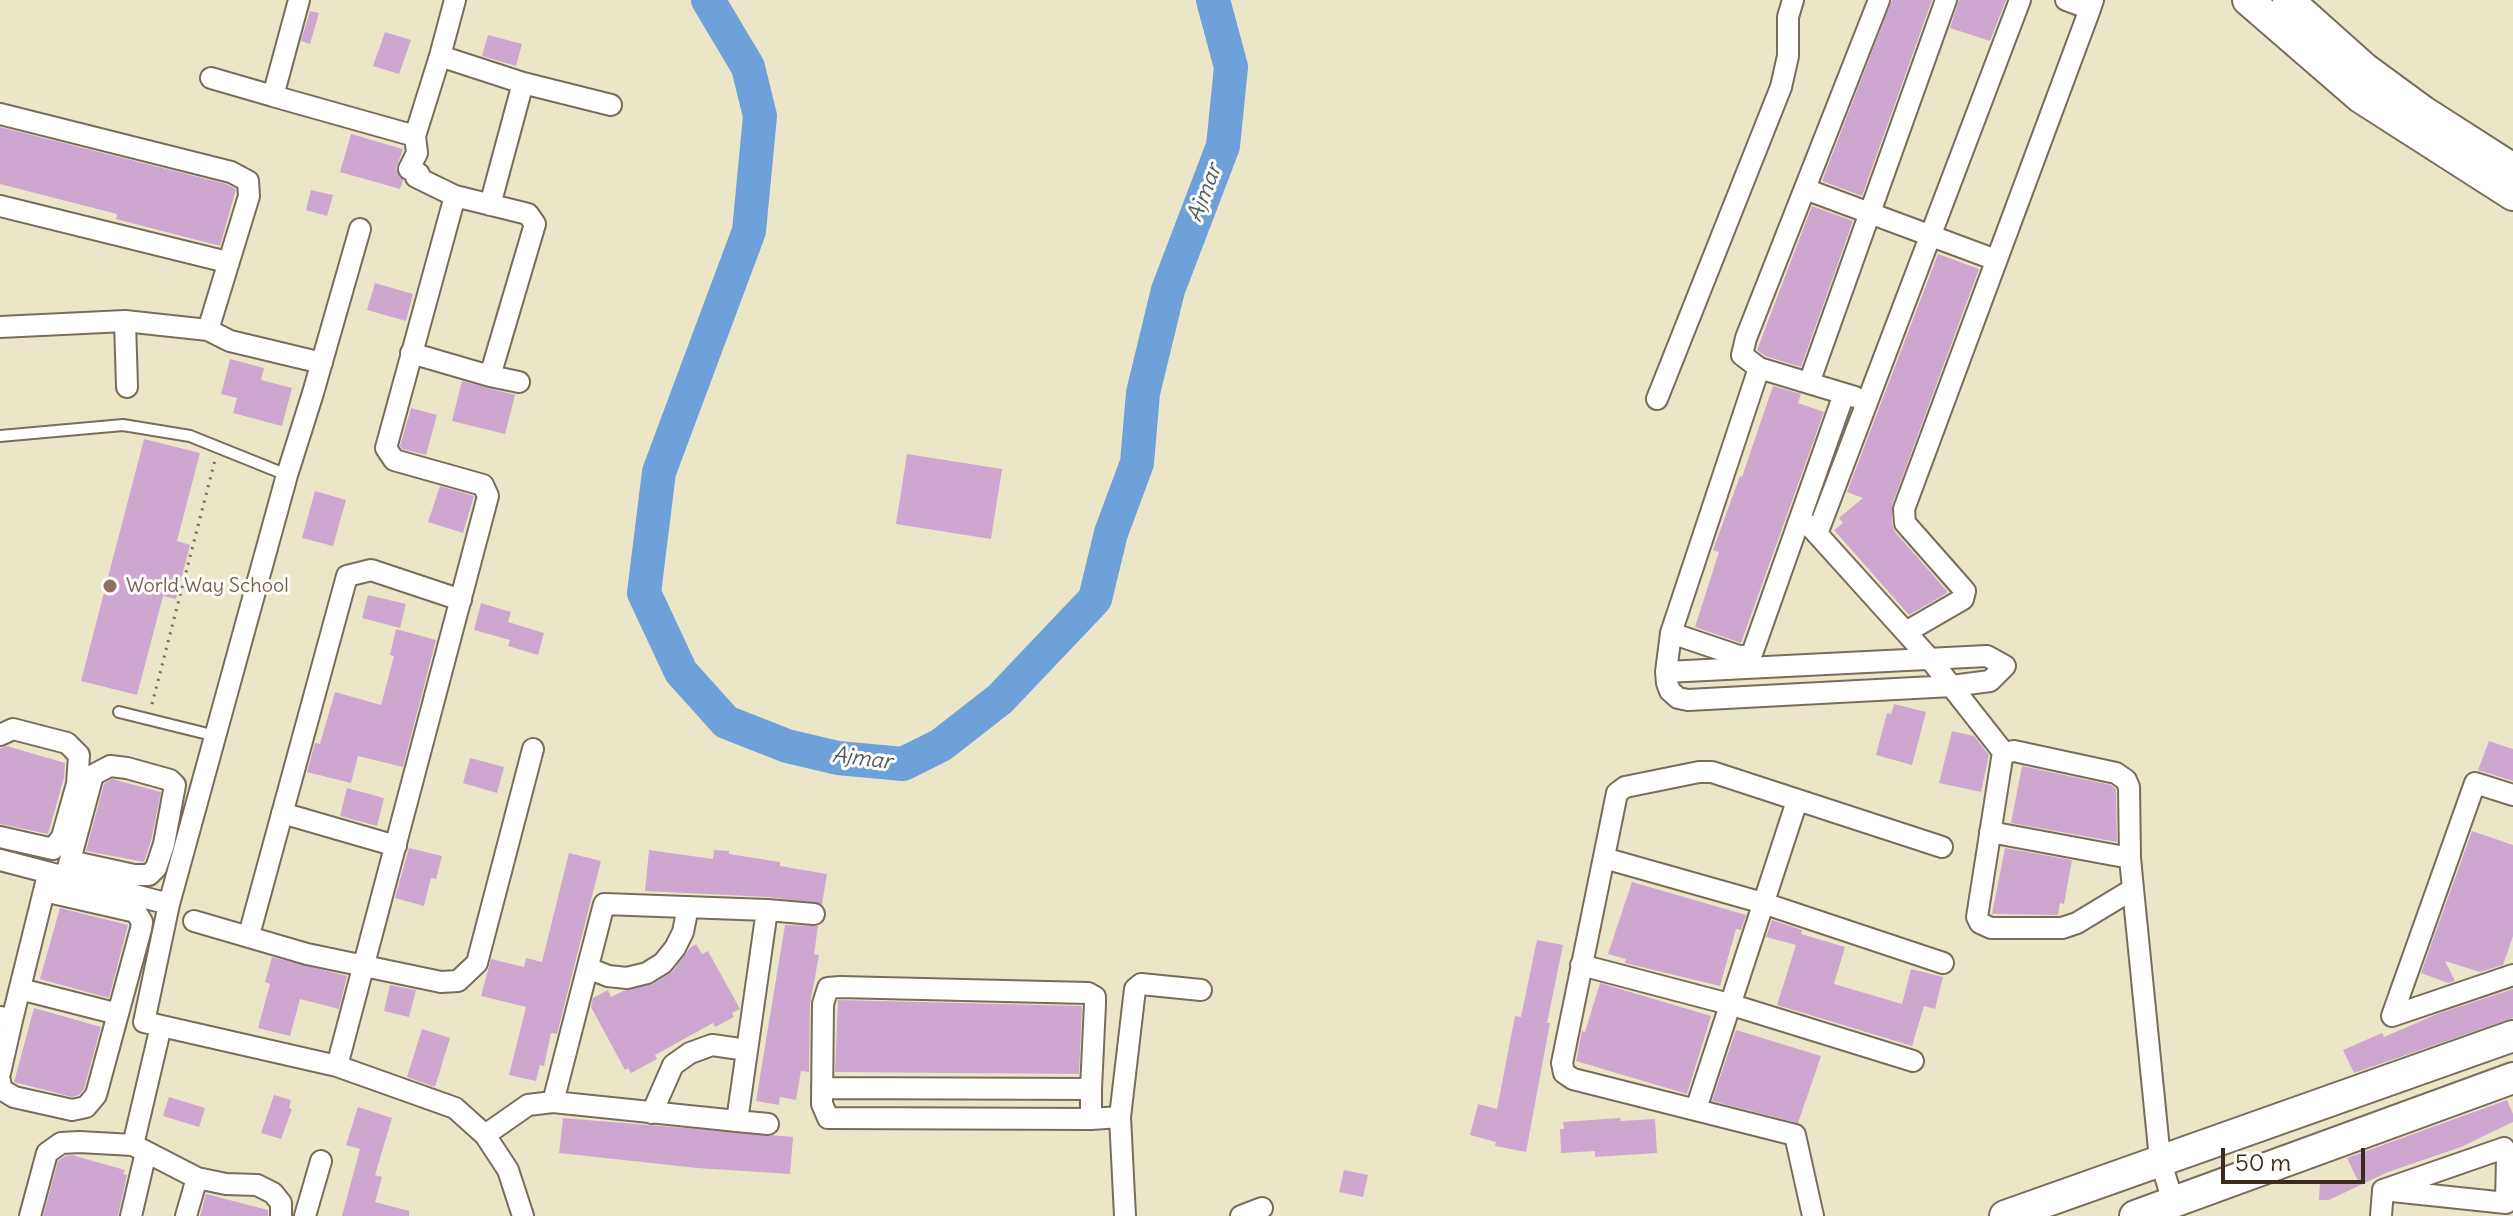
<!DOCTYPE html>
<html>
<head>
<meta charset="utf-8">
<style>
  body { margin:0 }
  #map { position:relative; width:2513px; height:1216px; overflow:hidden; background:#ece6c9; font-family:Delius,sans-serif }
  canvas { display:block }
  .scale { position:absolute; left:2221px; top:1148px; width:144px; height:36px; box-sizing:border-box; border:4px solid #3b2a1e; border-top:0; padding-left:10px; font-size:24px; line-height:28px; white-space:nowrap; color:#3b2a1e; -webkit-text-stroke:6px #fdfcf7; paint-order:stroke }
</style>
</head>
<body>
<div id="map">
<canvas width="2513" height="1216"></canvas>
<div class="scale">50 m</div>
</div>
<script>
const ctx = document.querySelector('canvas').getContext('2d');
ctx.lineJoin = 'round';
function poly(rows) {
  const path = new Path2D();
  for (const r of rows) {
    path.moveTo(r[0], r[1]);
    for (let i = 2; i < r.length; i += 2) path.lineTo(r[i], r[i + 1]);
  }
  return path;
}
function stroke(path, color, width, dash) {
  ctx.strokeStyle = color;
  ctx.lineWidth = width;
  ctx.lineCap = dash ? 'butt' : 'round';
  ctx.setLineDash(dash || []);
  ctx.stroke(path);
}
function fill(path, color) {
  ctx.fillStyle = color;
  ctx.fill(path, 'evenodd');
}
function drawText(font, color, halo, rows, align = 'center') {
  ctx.font = font + ' Delius,sans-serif';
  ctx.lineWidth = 6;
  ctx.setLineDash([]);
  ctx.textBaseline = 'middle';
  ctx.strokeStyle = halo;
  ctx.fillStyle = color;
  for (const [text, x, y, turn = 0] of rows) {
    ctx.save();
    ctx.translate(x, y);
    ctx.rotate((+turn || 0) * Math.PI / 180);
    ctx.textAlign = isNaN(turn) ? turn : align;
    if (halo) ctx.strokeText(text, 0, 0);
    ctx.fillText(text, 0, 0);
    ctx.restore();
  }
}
stroke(poly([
  [708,0,748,67,760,116,749,231,659,472,644,593,681,672,726,722,787,746,838,758,903,764,941,745,1000,699,1095,599,1111,533,1137,463,1143,393,1168,290,1223,146,1231,67,1213,0]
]), '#6ea0d9', 34);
fill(poly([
  [1892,0,1932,0,1862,196,1822,181],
  [1959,0,2006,0,1990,41,1950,28],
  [310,11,319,13,310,44,301,41],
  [385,32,411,40,399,74,373,66],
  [488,35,522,44,516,66,482,56],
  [0,127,226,184,236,189,220,246,116,219,117,214,0,184],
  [351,134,403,149,396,169,403,180,400,189,340,172],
  [311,190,333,195,327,216,306,210],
  [1812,206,1853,221,1801,367,1765,356,1757,350],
  [1938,254,1979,269,1892,505,1892,524,1895,532,1947,591,1947,593,1909,615,1834,530,1843,523,1839,518,1863,498,1847,492],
  [375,283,413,294,406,321,367,310],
  [230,359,264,368,261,380,292,388,282,426,233,413,237,398,221,394],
  [462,381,515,395,505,434,452,421],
  [1773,386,1801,394,1798,403,1824,412,1741,643,1695,627,1719,552,1713,550,1740,476,1742,477],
  [411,408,437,415,426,455,402,449,400,446],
  [144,439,200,453,177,541,190,545,176,599,163,596,137,695,81,681],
  [907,454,1002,469,991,539,896,524],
  [440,486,474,496,463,533,428,522],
  [315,491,346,500,333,546,302,538],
  [368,595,406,604,400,628,362,618],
  [481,603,511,612,508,622,544,633,538,655,508,646,510,640,474,630],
  [396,629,436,640,403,767,358,756,351,783,307,772,315,743,320,744,335,692,381,705,394,656,390,655],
  [1894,704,1926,712,1912,765,1876,755,1887,713,1891,714],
  [1952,731,1974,736,1989,755,1981,792,1939,783],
  [2489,741,2513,749,2513,781,2478,770],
  [7,746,65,763,64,778,48,834,0,824,0,748],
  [470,758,504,767,497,793,463,783],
  [2022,766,2111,785,2116,789,2117,842,2011,823],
  [112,779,161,792,151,841,144,862,86,851,104,784],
  [347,788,384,798,377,826,340,816],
  [2472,831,2513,845,2513,936,2503,965,2480,972,2445,961,2455,981,2448,983,2421,973],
  [409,848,442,856,436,879,431,878,424,906,395,898],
  [2005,848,2072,860,2064,904,2060,903,2058,915,1992,914],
  [649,850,713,859,714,850,729,851,729,854,780,862,780,866,827,874,822,904,768,897,645,891],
  [569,853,601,861,557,1034,551,1033,544,1066,540,1065,536,1081,509,1075,526,1007,481,996,491,959,524,967,526,958,542,962],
  [1632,882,1746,915,1741,930,1736,929,1720,986,1625,963,1626,959,1608,954],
  [60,908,128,925,109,998,40,979],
  [1772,920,1802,930,1801,934,1845,947,1834,984,1902,1004,1911,969,1943,977,1935,1009,1924,1006,1912,1046,1777,1005,1796,945,1766,937],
  [785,925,818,926,814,954,819,955,810,1004,809,1072,801,1071,796,1100,780,1097,779,1105,756,1101],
  [1537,940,1563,945,1547,1023,1550,1023,1526,1152,1495,1146,1496,1142,1470,1135,1478,1104,1497,1109,1515,1016,1521,1017],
  [696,944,702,954,708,951,740,1009,732,1013,734,1017,715,1027,713,1023,655,1055,657,1059,631,1073,628,1068,625,1070,591,1007,593,998,608,990,611,997,623,991,653,984,673,971,690,948],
  [272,957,347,976,339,1009,300,999,290,1036,258,1028,270,984,265,982],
  [1600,983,1711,1016,1687,1094,1576,1061,1582,1031,1585,1032],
  [390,985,416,990,409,1017,384,1011],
  [2513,989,2513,1018,2354,1073,2343,1050,2382,1033,2384,1037,2437,1014],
  [838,1000,1082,1006,1079,1074,835,1072],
  [34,1008,101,1027,84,1089,79,1095,72,1097,14,1082],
  [422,1029,450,1038,435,1087,407,1077],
  [1736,1030,1821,1056,1798,1123,1712,1101],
  [274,1095,291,1100,289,1108,292,1109,281,1139,261,1133],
  [169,1097,205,1108,199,1127,163,1116],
  [2507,1100,2513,1114,2513,1122,2461,1147,2388,1172,2329,1200,2319,1200,2320,1181,2359,1183,2347,1158],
  [358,1107,392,1118,375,1175,382,1177,375,1202,409,1211,409,1216,342,1216,360,1149,346,1145],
  [563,1118,793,1137,790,1174,697,1168,559,1153],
  [1620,1118,1621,1121,1655,1119,1657,1153,1595,1157,1595,1151,1561,1153,1560,1129,1564,1129,1563,1122],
  [72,1155,125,1170,123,1174,127,1175,118,1216,43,1216,58,1161,65,1156],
  [1344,1170,1368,1175,1363,1197,1339,1192],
  [206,1194,268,1210,268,1216,200,1216]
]), '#cea7d0');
const lane = poly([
  [0,436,123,425,190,436,287,475],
  [119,712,216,736]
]);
const street = poly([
  [455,0,440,56,523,83],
  [2066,0,2090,9,2093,0],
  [211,78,273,96,299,0],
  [273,96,415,136,417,153,409,169,419,174,416,177,455,196],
  [0,114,231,172,248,181,249,196,208,330,230,341,322,363],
  [415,136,440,56],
  [1805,189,1996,260],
  [490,205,523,83,611,105],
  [0,206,227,262],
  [360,229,313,393,287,475,169,904,144,1022,337,1066,455,1108,485,1135,508,1170,523,1216],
  [125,321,208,330],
  [0,327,125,321,127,387],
  [411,353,490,376],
  [1759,368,1855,397],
  [1809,383,1946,0],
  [1844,394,1753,651,1749,656,1739,656,1671,633,1759,368,1742,355,1746,338,1879,0],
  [1657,399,1781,87,1788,56,1788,17,1793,0],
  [1809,525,1930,659,2004,753],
  [1817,534,2020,0],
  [1906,632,1963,599,1965,591,1905,523,1904,509,2090,9],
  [1666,672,1987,656,2005,666,1990,681,1952,686,1688,700,1678,698,1670,691,1667,683,1666,672,1671,633],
  [0,735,13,729,67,743,79,755,77,784,62,837,53,849,0,837],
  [2513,795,2475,783,2392,1016,2513,975],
  [282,813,396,846],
  [1990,832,2130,858],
  [1604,858,1763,903,1943,963],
  [0,860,169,904],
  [66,875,93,775,110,766,127,768,170,780,175,785,164,844,156,868,149,875,134,875,70,861],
  [2133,889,2077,923,2062,928,1991,928,1980,923,1977,917,2002,758,2004,753,2014,751,2116,773,2126,780,2129,787,2130,858,2133,889,2160,1159,2173,1202],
  [767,910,814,914],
  [194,921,307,954,441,982,458,981,477,963,533,749],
  [249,935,347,576,371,570,461,600],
  [1581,965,1729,1004,1913,1061],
  [588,968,608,976,627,978,647,973,663,963,675,948,683,932,688,907],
  [20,989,118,1014],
  [0,1017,12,1020,47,879],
  [337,1066,488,496,483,485,394,460,386,448,455,196,528,214,535,224,490,376,519,382],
  [0,1073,12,1020],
  [0,1081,1,1089,14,1097,72,1110,86,1107,96,1095,141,929,142,922,136,912,44,891],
  [822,1088,1091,1089,1091,1119],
  [1091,1089,1095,1004,1095,997,1088,993,840,987,828,988,823,1004,822,1104,828,1118,1091,1119,1120,1117],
  [1696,1109,1797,801],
  [652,1113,673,1065,690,1053,712,1045,747,1050],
  [737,1121,768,1124],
  [485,1135,528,1105,553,1102,604,904,767,910,737,1121,553,1102],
  [133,1145,161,1026],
  [2504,1148,2507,1157,2506,1203,2383,1190,2504,1148],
  [30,1216,47,1153,61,1143,79,1142,133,1145,197,1178,226,1184,257,1185,273,1193,281,1203,281,1216],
  [131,1216,146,1152],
  [186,1216,197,1178],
  [305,1216,321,1161],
  [1125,1216,1120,1117,1135,989,1141,984,1201,990],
  [1241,1216,1262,1208],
  [1813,1216,1795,1135,1573,1079,1564,1073,1562,1063,1617,793,1625,787,1699,772,1712,772,1942,847],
  [2381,1216,2383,1190]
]);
const secondary = poly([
  [2248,0,2360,97,2513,195],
  [2288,0,2364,68,2424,112,2513,169],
  [2005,1216,2513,1036],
  [2135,1216,2513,1078]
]);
stroke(lane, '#796c5a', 14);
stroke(street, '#796c5a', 24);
stroke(secondary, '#796c5a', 34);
stroke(poly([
  [152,704,215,460]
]), '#796c5a', 3, [2, 6]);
stroke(lane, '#fff', 10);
stroke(street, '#fff', 20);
stroke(secondary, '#fff', 30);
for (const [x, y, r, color] of [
  [110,586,8,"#8d6e63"]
]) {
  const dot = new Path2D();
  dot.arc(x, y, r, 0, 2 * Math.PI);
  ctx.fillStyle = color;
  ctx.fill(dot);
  stroke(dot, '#fdfcf7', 3);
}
drawText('20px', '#785e54', '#fdfcf7', [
  ["World Way School",126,586]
], 'left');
drawText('italic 22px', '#4f5969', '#fdfcf7', [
  ["Ajmar",1205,193,-69],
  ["Ajmar",862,759,7]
]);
</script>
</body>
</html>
